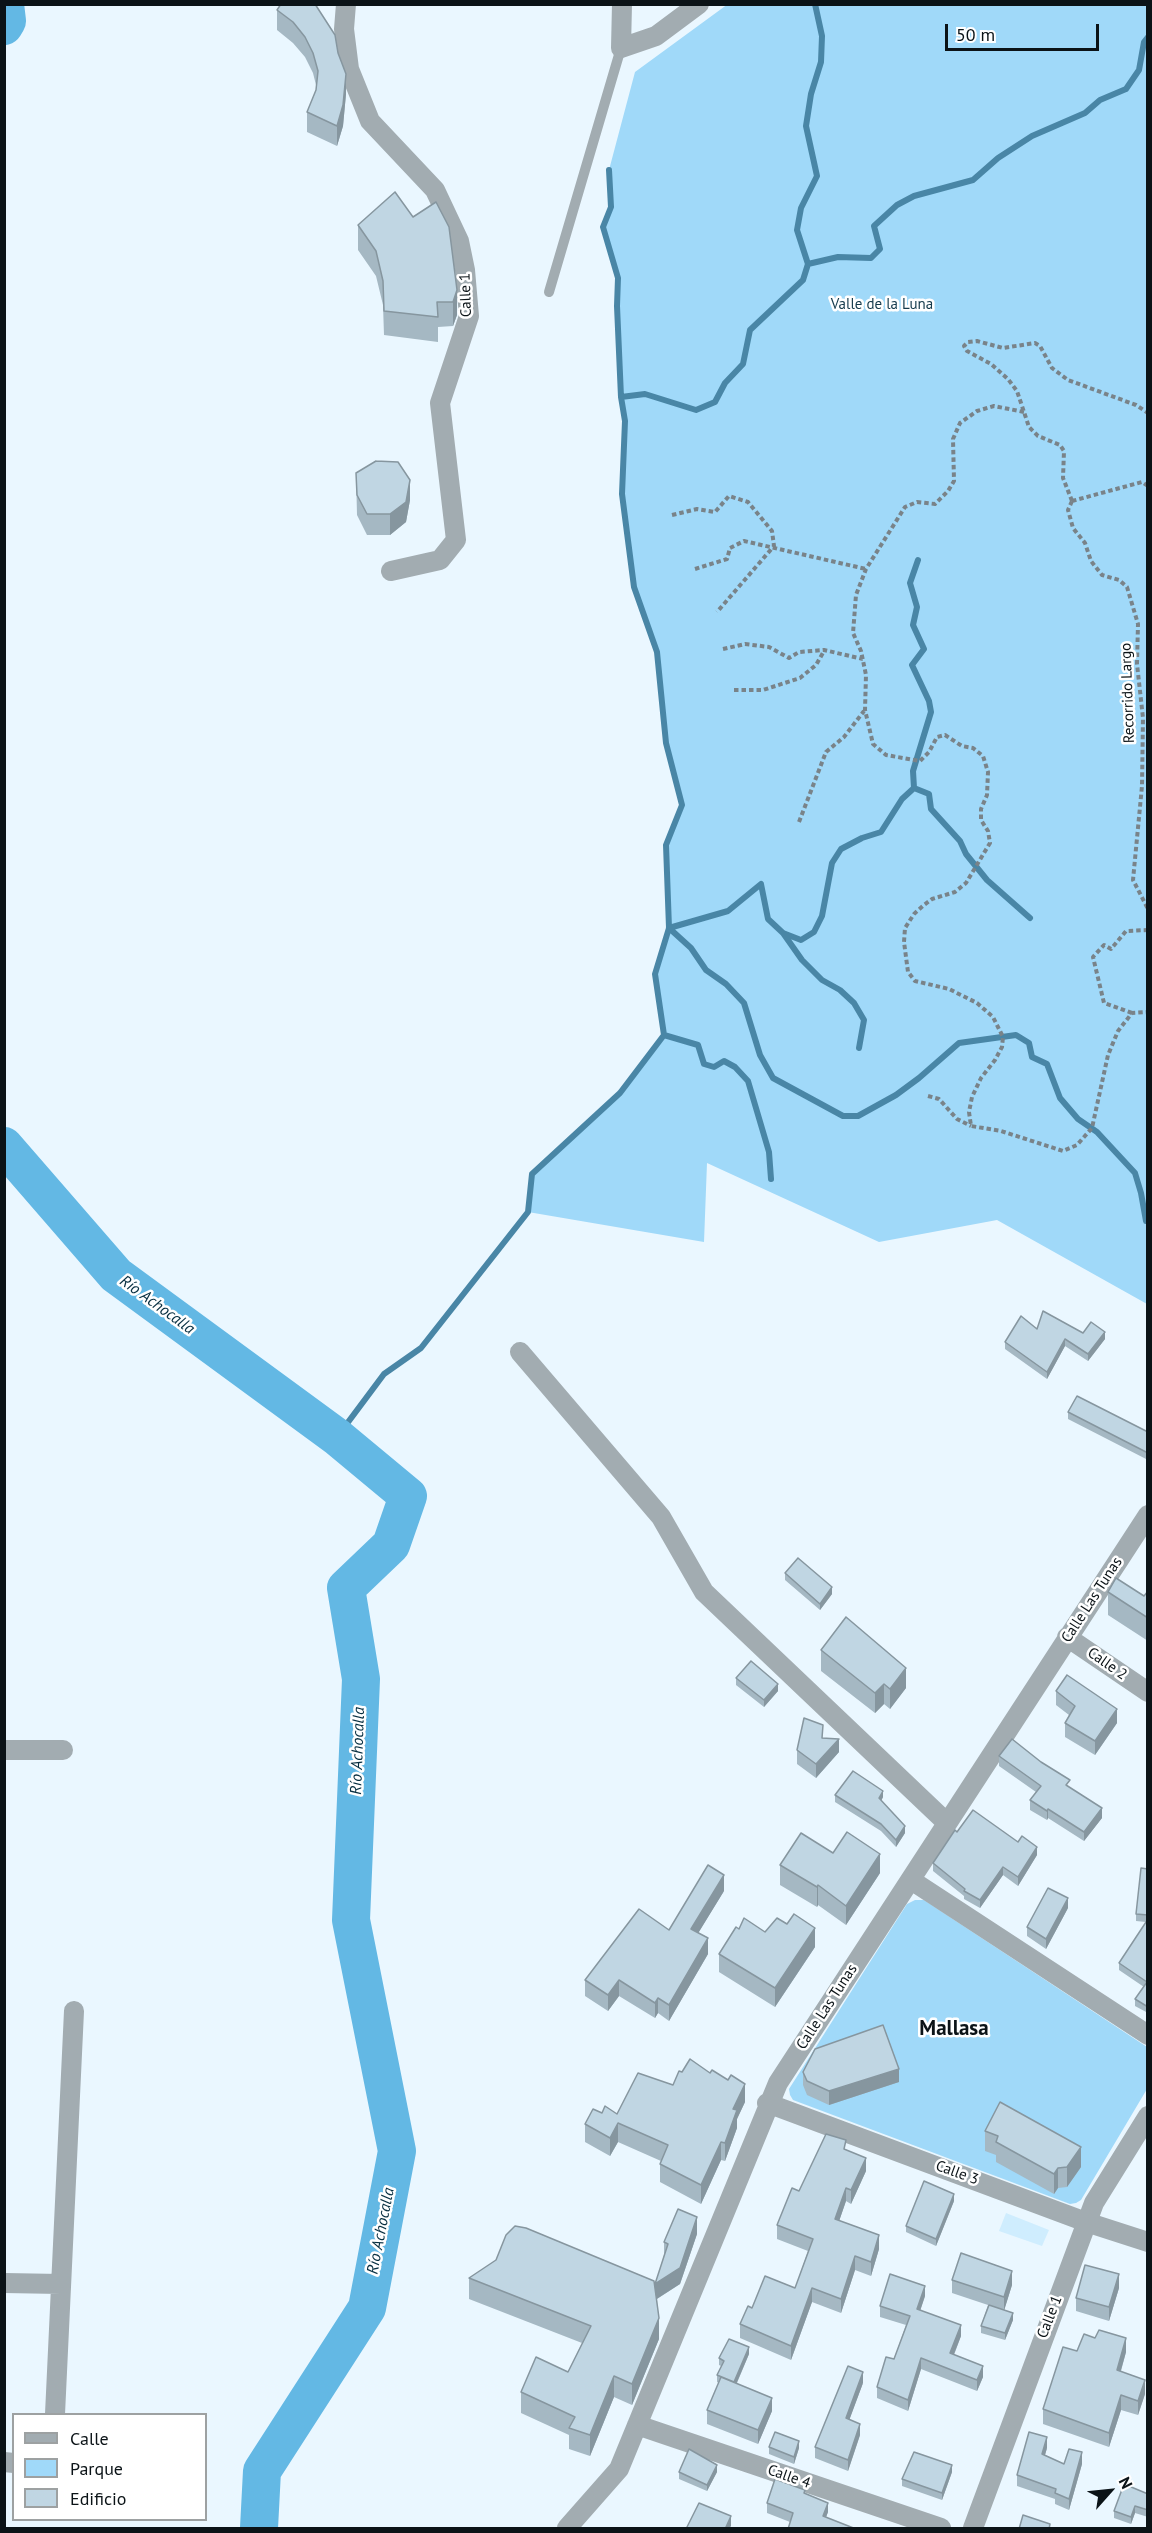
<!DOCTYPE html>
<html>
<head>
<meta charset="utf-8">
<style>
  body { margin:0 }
  #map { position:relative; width:1152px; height:2533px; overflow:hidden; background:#eaf7ff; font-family:"PT Sans",sans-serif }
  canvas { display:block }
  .frame { position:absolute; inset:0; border:6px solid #0b1317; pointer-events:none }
  .legend { position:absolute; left:12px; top:2413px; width:195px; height:108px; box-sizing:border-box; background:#fff; border:2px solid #9da1a2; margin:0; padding:8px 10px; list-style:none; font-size:18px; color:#0b1317 }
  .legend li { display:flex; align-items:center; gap:12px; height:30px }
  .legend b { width:30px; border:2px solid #9da1a2 }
  .north { position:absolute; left:1080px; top:2461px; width:60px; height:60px; -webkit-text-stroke:4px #fff; paint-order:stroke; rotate:63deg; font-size:16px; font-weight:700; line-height:24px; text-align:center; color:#0b1317 }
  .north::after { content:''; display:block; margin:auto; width:21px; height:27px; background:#0b1317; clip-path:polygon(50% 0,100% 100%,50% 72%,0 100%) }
  .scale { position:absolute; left:945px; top:24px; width:154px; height:27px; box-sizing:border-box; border:3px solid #0b1317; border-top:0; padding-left:8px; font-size:18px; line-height:21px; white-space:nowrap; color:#0b1317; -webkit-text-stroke:4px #fff; paint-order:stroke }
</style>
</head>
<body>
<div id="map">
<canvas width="1152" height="2533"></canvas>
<div class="frame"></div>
<ul class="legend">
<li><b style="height:8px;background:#a2acb1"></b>Calle</li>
<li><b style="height:16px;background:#a0d9f9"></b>Parque</li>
<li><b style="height:16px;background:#c0d6e3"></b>Edificio</li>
</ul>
<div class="north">N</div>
<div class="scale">50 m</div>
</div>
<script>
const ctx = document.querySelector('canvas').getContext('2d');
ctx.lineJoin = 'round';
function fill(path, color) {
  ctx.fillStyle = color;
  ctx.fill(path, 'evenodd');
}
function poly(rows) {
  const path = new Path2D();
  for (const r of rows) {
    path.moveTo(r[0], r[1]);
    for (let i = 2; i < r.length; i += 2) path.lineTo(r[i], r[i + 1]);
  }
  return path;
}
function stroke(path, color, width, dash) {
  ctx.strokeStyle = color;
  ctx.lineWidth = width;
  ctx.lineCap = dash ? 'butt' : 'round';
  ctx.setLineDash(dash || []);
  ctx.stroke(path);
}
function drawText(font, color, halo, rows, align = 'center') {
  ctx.font = font + ' "PT Sans",sans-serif';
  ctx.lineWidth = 5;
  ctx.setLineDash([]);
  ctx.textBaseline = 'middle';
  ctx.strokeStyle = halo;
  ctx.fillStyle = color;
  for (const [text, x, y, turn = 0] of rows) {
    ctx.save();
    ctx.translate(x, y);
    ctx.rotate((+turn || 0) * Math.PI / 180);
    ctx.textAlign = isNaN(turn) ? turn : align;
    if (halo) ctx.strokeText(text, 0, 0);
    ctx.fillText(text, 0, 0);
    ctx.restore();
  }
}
fill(poly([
  [1006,2213,1049,2230,1042,2246,999,2231]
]), '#cfedfe');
fill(poly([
  [728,4,1147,5,1147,1304,997,1220,879,1242,707,1163,704,1242,528,1212,532,1174,620,1093,664,1035,655,974,669,928,666,845,682,805,666,743,657,652,634,587,622,494,625,421,621,397,617,306,618,278,603,227,610,207,609,170,635,72],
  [915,1900,924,1900,1147,2047,1147,2089,1081,2200,1076,2203,1070,2204,793,2100,790,2095,789,2089,907,1904]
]), '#a0d9f9');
stroke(poly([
  [609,170,611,207,603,227,618,278,617,306,621,397],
  [808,264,797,230,801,208,817,176,806,126,811,94,821,62,822,36,815,4],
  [914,788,929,794,931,809,960,841,966,854,987,880,1030,918],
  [669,928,691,948,706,970,726,984,744,1003,760,1055,773,1078,843,1116,858,1116,896,1095,919,1078,959,1043,1016,1035,1029,1043,1032,1057,1047,1064,1060,1098,1078,1119,1097,1132,1135,1173,1141,1193,1146,1221],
  [669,928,728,911,761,884,768,919,783,933,801,940,814,932,822,916,832,863,841,849,862,838,881,832,902,799,914,788,913,771,931,712,929,701,912,665,924,649,913,625,917,607,910,583,918,560],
  [783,933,802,960,822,980,840,990,854,1003,864,1020,859,1048],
  [664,1035,698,1045,704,1064,714,1067,724,1061,735,1067,748,1081,769,1152,771,1179],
  [337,1437,384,1374,421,1348,528,1212,532,1174,620,1093,664,1035,655,974,669,928,666,845,682,805,666,743,657,652,634,587,622,494,625,421,621,397,645,394,696,410,715,402,725,383,743,364,750,330,803,280,808,264,838,257,871,258,880,249,874,226,897,205,914,196,973,180,998,158,1032,136,1085,113,1100,100,1126,89,1139,70,1144,42,1148,37]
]), '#4986a6', 6);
stroke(poly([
  [4,26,7,21,5,4],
  [4,1146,116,1275,337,1437,408,1496,391,1545,346,1588,361,1679,351,1920,397,2151,367,2308,262,2471,259,2528]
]), '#63b8e4', 38);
stroke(poly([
  [1024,412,994,406,977,411,960,423,953,439,954,481,948,491,935,504,917,502,905,507,866,569,856,595,853,633,861,651,866,675,865,710,873,744,886,755,920,761,929,752,937,737,945,735,962,746,973,748,983,756,988,772,987,795,981,809,981,820,988,831,990,843,966,883,955,892,932,899,924,905,914,914,905,928,904,942,908,972,915,981,949,989,977,1003,993,1017,1003,1037,1002,1047,995,1060,981,1078,972,1097,969,1112,971,1126,1001,1131,1063,1151,1077,1145,1092,1128,1108,1055,1118,1031,1132,1013,1148,1012],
  [1072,501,1068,510,1073,528,1085,543,1091,561,1102,575,1119,580,1127,587,1138,624,1137,664,1143,718,1142,786,1133,880,1148,909],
  [1072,501,1063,478,1064,451,1060,445,1038,436,1029,427,1017,391,1008,379,991,364,967,351,964,346,968,342,977,341,1003,348,1035,343,1040,346,1052,368,1068,380,1136,405,1148,413],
  [1072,501,1142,482,1148,486],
  [672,515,697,509,715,512,729,496,748,502,772,531,774,546,717,612],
  [695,569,727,559,730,548,744,541,866,569],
  [723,649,745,644,769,647,789,658,799,652,824,650,863,659],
  [734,690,763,690,800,678,816,665,824,651],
  [799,822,826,752,844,737,864,711],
  [1132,1013,1104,1003,1093,957,1104,945,1111,949,1126,931,1148,930],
  [928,1096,939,1099,957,1119,971,1126]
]), '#798389', 4, [4.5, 3]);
stroke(poly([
  [549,292,621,48]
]), '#a2acb1', 10);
stroke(poly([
  [346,4,344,29,349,69,370,121,435,190,459,241,465,270,469,316,440,403,456,540,440,560,391,571],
  [622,4,621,48,656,36,699,4],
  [520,1352,661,1517,704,1592,947,1823],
  [1067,1637,1148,1692],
  [4,1750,63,1750],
  [911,1880,1148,2035],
  [767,2103,1086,2222,1148,2242],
  [4,2283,61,2284],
  [55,2414,74,2011],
  [637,2425,941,2528],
  [4,2462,14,2463],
  [567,2528,619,2469,778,2083,1148,1515],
  [973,2528,1094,2203,1148,2116]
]), '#a2acb1', 20);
fill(poly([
  [277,10,338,53,346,94,343,126,337,146,307,132,307,112,316,90,316,85,313,73,305,57,293,43,277,30],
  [436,202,457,315,453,326,438,327,438,342,384,335,383,305,376,276,358,250,358,225,413,217],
  [356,473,410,500,406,522,390,535,367,535,357,515],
  [1037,1329,1083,1333,1105,1339,1088,1361,1065,1346,1047,1379,1005,1349,1005,1342],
  [1068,1412,1148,1432,1148,1460,1068,1419],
  [785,1573,832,1594,820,1610,785,1580],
  [1148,1591,1148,1641,1108,1615,1108,1592,1144,1596],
  [821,1650,906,1688,890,1709,884,1704,875,1713,821,1671],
  [736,1678,778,1691,764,1707,736,1685],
  [1056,1691,1117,1723,1095,1755,1065,1737,1065,1723,1069,1715,1056,1705],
  [823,1738,839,1752,816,1778,797,1764,797,1750],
  [999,1756,1070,1788,1102,1818,1084,1841,1048,1818,1047,1820,1030,1810,1030,1800,1036,1792,999,1766],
  [835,1795,883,1797,881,1801,905,1833,896,1847,881,1831,835,1802],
  [957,1832,1018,1842,1037,1855,1018,1886,1003,1875,980,1908,964,1899,964,1896,933,1871,933,1863],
  [833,1853,880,1873,846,1925,818,1905,817,1907,780,1885,780,1865],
  [1148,1869,1148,2013,1135,2006,1135,1999,1144,1987,1119,1970,1119,1963,1146,1922,1136,1921,1136,1914],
  [724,1891,698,1933,708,1954,669,2021,658,2013,655,2018,619,1996,608,2011,585,1996,585,1980,669,1930],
  [1068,1908,1046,1949,1027,1936,1027,1927],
  [787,1924,815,1947,775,2007,719,1972,719,1954,739,1929,765,1932],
  [803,2072,899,2082,829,2105,807,2095,803,2085],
  [673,2085,745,2102,737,2119,737,2128,725,2161,721,2160,701,2204,660,2182,660,2164,661,2161,618,2142,610,2156,585,2142,585,2124,602,2113,617,2114],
  [985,2131,1081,2167,1067,2187,1058,2188,1054,2194,996,2162,996,2155,985,2151],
  [846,2150,866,2171,851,2204,846,2201,839,2221,879,2249,871,2276,855,2270,841,2313,812,2302,791,2360,740,2338,740,2324,752,2308,795,2288,808,2251,777,2239,777,2225,799,2191],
  [954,2201,936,2246,906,2232,906,2226],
  [697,2234,680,2284,657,2299,659,2339,632,2405,614,2397,590,2456,569,2449,569,2435,521,2413,521,2392,568,2372,582,2343,469,2299,469,2278,496,2260,655,2286,664,2255,664,2242],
  [952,2280,1012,2285,1004,2310,1013,2320,1005,2340,981,2333,981,2326,988,2305,952,2293],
  [1119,2288,1109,2321,1076,2311,1076,2298],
  [925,2296,920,2311,961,2336,954,2355,983,2377,977,2391,921,2369,908,2411,877,2398,877,2387,894,2359,906,2325,880,2317,880,2306],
  [1077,2351,1126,2352,1121,2371,1145,2394,1138,2415,1121,2410,1109,2447,1043,2424,1043,2409],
  [749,2354,737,2383,772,2411,758,2444,707,2424,707,2410,719,2383,717,2382,717,2375,721,2366,719,2365,719,2358],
  [863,2383,849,2420,860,2435,848,2471,815,2458,815,2447],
  [769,2447,799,2448,794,2464,769,2454],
  [1047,2448,1045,2455,1064,2464,1082,2464,1069,2510,1055,2504,1055,2499,1017,2486,1017,2475],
  [679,2472,717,2472,707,2491,679,2479],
  [952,2472,942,2500,902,2486,902,2479],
  [805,2493,828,2512,826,2517,790,2522,767,2513,767,2503],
  [1148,2494,1148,2517,1135,2513,1131,2524,1114,2518,1114,2511]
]), '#a5b8c3');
fill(poly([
  [346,74,346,94,343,126,337,146,337,126],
  [457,290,457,315,453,326,453,302],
  [410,480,410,500,406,522,390,535,390,514],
  [1105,1332,1105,1339,1088,1361,1088,1354],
  [1065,1339,1065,1346,1047,1379,1047,1372],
  [832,1587,832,1594,820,1610,820,1604],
  [906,1668,906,1688,890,1709,890,1689],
  [778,1684,778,1691,764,1707,764,1700],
  [884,1684,884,1704,875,1713,875,1693],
  [1117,1709,1117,1723,1095,1755,1095,1741],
  [839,1739,839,1752,816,1778,816,1764],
  [883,1791,883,1797,879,1805,879,1798],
  [1102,1808,1102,1818,1084,1841,1084,1832],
  [1048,1809,1048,1818,1047,1820,1047,1811],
  [905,1826,905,1833,896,1847,896,1840],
  [1037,1847,1037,1855,1018,1886,1018,1877],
  [880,1854,880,1873,846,1925,846,1906],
  [1003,1867,1003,1875,980,1908,980,1900],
  [724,1875,724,1891,691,1945,691,1929],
  [818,1885,818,1905,817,1907,817,1887],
  [1068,1898,1068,1908,1046,1949,1046,1939],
  [815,1928,815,1947,775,2007,775,1988],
  [708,1938,708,1954,669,2021,669,2005],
  [619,1980,619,1996,608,2011,608,1995],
  [658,1998,658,2013,655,2018,655,2003],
  [899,2069,899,2082,829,2105,829,2091],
  [745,2084,745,2102,737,2119,737,2128,725,2161,725,2143,733,2109],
  [618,2123,618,2142,610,2156,610,2138],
  [721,2142,721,2160,701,2204,701,2185],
  [1081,2147,1081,2167,1067,2187,1067,2167],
  [866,2158,866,2171,851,2204,851,2190],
  [1058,2168,1058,2188,1054,2194,1054,2174],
  [846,2188,846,2201,835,2233,835,2219],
  [954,2194,954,2201,936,2246,936,2239],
  [697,2217,697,2234,680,2284,655,2300,655,2284],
  [879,2235,879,2249,871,2276,871,2262],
  [855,2256,855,2270,841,2313,841,2299],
  [1012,2271,1012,2285,1004,2311,1004,2297],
  [1119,2274,1119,2288,1109,2321,1109,2307],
  [925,2286,925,2296,917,2320,917,2309],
  [812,2288,812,2302,791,2360,791,2346],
  [1013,2313,1013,2320,1005,2340,1005,2333],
  [659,2318,659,2339,632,2405,632,2384],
  [961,2325,961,2336,950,2364,950,2353],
  [1126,2338,1126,2352,1117,2384,1117,2370],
  [749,2347,749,2354,734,2389,734,2382],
  [921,2358,921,2369,908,2411,908,2400],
  [983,2366,983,2377,977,2391,977,2380],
  [863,2372,863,2383,846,2429,846,2418],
  [614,2376,614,2397,590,2456,590,2435],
  [1145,2380,1145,2394,1138,2415,1138,2401],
  [1121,2395,1121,2410,1109,2447,1109,2433],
  [772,2398,772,2411,758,2444,758,2430],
  [860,2424,860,2435,848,2471,848,2460],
  [1047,2437,1047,2448,1042,2465,1042,2454],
  [799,2441,799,2448,794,2464,794,2457],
  [1082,2452,1082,2464,1069,2510,1069,2499],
  [717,2465,717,2472,707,2491,707,2485],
  [952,2465,952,2472,942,2500,942,2493],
  [828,2503,828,2512,823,2525,823,2516],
  [1135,2506,1135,2513,1131,2524,1131,2517],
  [731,2516,731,2526,729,2529,726,2527]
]), '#86969f');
const building = poly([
  [281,4,315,4,335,35,338,53,346,74,343,105,337,126,307,112,316,90,318,71,313,53,305,37,293,22,277,10,281,4],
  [395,192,413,217,436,202,449,227,457,290,453,302,437,302,438,317,384,311,383,281,376,251,358,225,395,192],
  [376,461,398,462,410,480,406,502,390,514,367,514,357,495,356,473,376,461],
  [1043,1311,1083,1333,1091,1322,1105,1332,1088,1354,1065,1339,1047,1372,1005,1342,1021,1316,1037,1329,1043,1311],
  [1077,1396,1148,1432,1148,1453,1068,1412,1077,1396],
  [798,1558,832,1587,820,1604,785,1573,798,1558],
  [1116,1578,1144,1596,1148,1591,1148,1618,1108,1592,1116,1578],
  [846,1617,906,1668,890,1689,884,1684,875,1693,821,1650,846,1617],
  [751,1661,778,1684,764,1700,736,1678,751,1661],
  [1067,1675,1117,1709,1095,1741,1065,1723,1075,1706,1056,1691,1067,1675],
  [804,1718,823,1725,822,1738,839,1739,816,1764,797,1750,804,1718],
  [1012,1739,1041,1762,1070,1780,1066,1785,1102,1808,1084,1832,1048,1809,1047,1811,1030,1800,1041,1786,999,1756,1012,1739],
  [853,1771,883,1791,879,1798,905,1826,896,1840,881,1824,835,1795,853,1771],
  [973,1810,1018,1842,1022,1836,1037,1847,1018,1877,1003,1867,980,1900,964,1891,965,1889,933,1863,955,1830,957,1832,973,1810],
  [847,1832,880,1854,846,1906,818,1885,817,1887,780,1865,801,1833,833,1853,847,1832],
  [708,1865,724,1875,691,1929,708,1938,669,2005,658,1998,655,2003,619,1980,608,1995,585,1980,639,1909,669,1930,708,1865],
  [1141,1868,1148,1869,1148,1915,1136,1914,1141,1868],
  [1048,1888,1068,1898,1046,1939,1027,1927,1048,1888],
  [794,1914,815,1928,775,1988,719,1954,736,1927,739,1929,744,1918,765,1932,777,1918,787,1924,794,1914],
  [1148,1919,1148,2007,1135,1999,1147,1982,1119,1963,1148,1919],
  [883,2025,899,2069,829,2091,807,2081,803,2072,815,2049,883,2025],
  [690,2059,710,2073,712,2070,728,2080,731,2075,745,2084,733,2109,737,2110,725,2143,721,2142,701,2185,660,2164,668,2145,618,2123,610,2138,585,2124,593,2109,602,2113,605,2106,617,2114,638,2073,673,2085,679,2071,682,2072,690,2059],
  [1000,2102,1081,2147,1067,2167,1058,2168,1054,2174,996,2142,998,2136,985,2131,1000,2102],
  [826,2134,846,2140,844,2149,866,2158,851,2190,846,2188,835,2219,879,2235,871,2262,855,2256,841,2299,812,2288,791,2346,740,2324,748,2306,752,2308,765,2276,795,2288,813,2239,777,2225,792,2188,799,2191,826,2134],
  [924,2181,954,2194,936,2239,906,2226,924,2181],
  [678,2209,697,2217,680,2268,655,2284,668,2244,664,2242,678,2209],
  [515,2226,526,2228,654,2281,659,2318,632,2384,614,2376,590,2435,569,2428,575,2417,521,2392,536,2357,568,2372,591,2326,469,2278,496,2260,506,2235,515,2226],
  [961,2253,1012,2271,1004,2297,952,2280,961,2253],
  [1085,2265,1119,2274,1109,2307,1076,2298,1085,2265],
  [890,2274,925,2286,917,2309,961,2325,950,2353,983,2366,977,2380,921,2358,908,2400,877,2387,886,2357,894,2359,910,2316,880,2306,890,2274],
  [989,2305,1013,2313,1005,2333,981,2326,989,2305],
  [1099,2330,1126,2338,1117,2370,1145,2380,1138,2401,1121,2395,1109,2433,1043,2409,1063,2347,1077,2351,1084,2334,1095,2338,1099,2330],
  [729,2339,749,2347,734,2382,717,2375,724,2361,719,2358,729,2339],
  [848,2366,863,2372,846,2418,860,2424,848,2460,815,2447,848,2366],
  [721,2377,772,2398,758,2430,707,2410,721,2377],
  [775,2432,799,2441,794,2457,769,2447,775,2432],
  [1029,2432,1047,2437,1042,2454,1064,2464,1069,2449,1082,2452,1069,2499,1055,2493,1056,2489,1017,2475,1029,2432],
  [689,2449,717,2465,707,2485,679,2472,689,2449],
  [914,2452,952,2465,942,2493,902,2479,914,2452],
  [775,2479,805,2490,804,2493,828,2503,823,2516,856,2529,788,2529,793,2513,767,2503,775,2479],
  [1124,2484,1148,2494,1148,2510,1135,2506,1131,2517,1114,2511,1124,2484],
  [699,2503,731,2516,726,2527,729,2529,686,2529,699,2503],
  [1023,2515,1050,2524,1049,2529,1019,2529,1023,2515]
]);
fill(building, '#c0d6e3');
stroke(building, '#86969f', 1.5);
drawText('15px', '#0b1317', '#fff', [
  ["Calle 1",466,295,-92],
  ["Recorrido Largo",1128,693,-92],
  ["Calle Las Tunas",1092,1600,-57],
  ["Calle 2",1107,1664,35],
  ["Calle Las Tunas",827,2007,-57],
  ["Calle 3",957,2173,20],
  ["Calle 1",1050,2317,-69],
  ["Calle 4",789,2477,19]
]);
drawText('15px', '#143a4c', '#fff', [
  ["Valle de la Luna",882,305]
]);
drawText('italic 16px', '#072f41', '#fff', [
  ["Río Achocalla",157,1305,36],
  ["Río Achocalla",358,1751,-88],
  ["Río Achocalla",381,2231,-79]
]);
drawText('bold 21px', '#0b1317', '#fff', [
  ["Mallasa",954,2029]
]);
</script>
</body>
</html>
